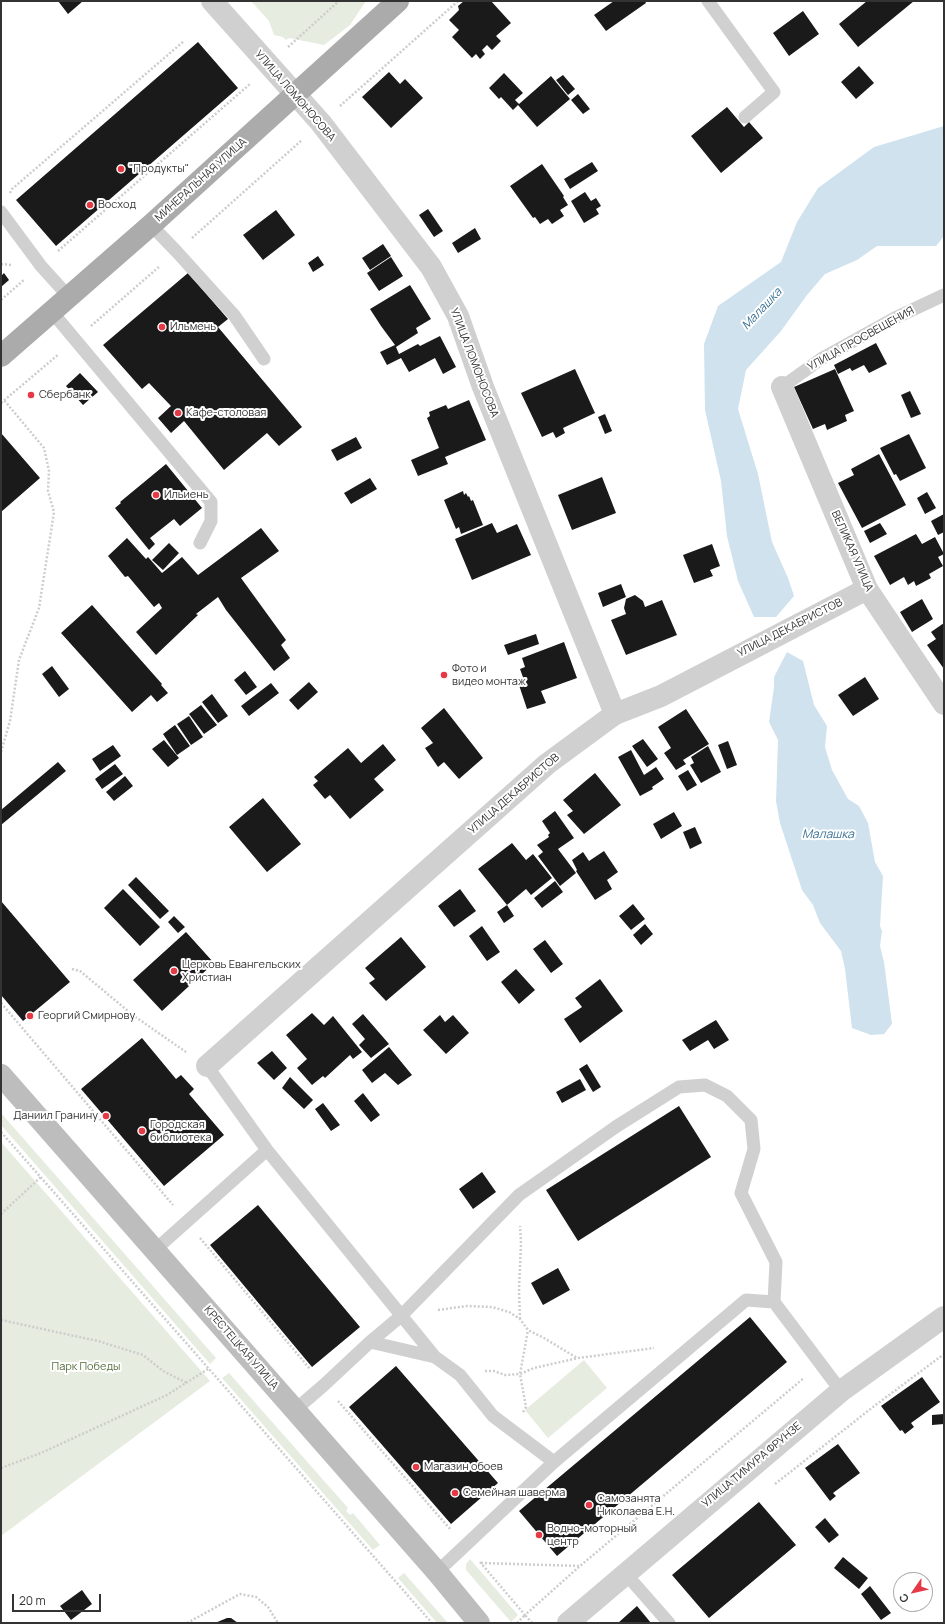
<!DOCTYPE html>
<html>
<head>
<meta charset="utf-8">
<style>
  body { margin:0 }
  #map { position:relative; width:945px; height:1624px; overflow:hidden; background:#fff; font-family:Manrope,sans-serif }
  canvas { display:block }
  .frame { position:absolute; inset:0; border:2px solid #333; pointer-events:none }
  .north { position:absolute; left:893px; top:1572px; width:40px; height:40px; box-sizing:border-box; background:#fff; border:1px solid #adadad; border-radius:50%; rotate:236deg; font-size:11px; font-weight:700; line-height:16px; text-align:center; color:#333 }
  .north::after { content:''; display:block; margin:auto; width:14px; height:18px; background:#e63946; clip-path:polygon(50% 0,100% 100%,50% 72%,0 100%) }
  .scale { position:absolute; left:12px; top:1594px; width:89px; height:18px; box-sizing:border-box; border:2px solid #333; border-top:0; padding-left:5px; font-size:12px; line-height:14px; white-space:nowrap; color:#333; -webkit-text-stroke:3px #fff; paint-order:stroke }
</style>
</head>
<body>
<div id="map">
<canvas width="945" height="1624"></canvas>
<div class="frame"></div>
<div class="north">С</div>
<div class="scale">20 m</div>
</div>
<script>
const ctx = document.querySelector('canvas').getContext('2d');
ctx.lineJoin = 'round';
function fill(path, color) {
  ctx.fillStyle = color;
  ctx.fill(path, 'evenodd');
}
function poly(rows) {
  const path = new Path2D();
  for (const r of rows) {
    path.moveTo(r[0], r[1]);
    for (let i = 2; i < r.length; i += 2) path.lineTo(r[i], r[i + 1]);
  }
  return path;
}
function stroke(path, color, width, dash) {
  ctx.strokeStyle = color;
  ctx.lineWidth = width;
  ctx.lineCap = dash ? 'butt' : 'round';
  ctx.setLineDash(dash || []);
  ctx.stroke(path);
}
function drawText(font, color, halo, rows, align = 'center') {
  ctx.font = font + ' Manrope,sans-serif';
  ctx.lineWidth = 4;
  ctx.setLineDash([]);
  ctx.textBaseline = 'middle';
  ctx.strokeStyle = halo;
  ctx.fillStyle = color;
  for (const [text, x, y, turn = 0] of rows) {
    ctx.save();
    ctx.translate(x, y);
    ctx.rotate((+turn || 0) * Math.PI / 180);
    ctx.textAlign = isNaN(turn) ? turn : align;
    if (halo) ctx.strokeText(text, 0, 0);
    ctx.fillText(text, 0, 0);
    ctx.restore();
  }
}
fill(poly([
  [251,1,366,1,350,25,324,45,289,38,286,40,283,37,274,35,269,21],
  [1,1113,216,1358,210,1364,1,1125],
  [1,1142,210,1381,1,1536],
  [584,1360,607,1388,548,1438,525,1410],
  [229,1373,348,1508,346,1511,350,1515,353,1513,380,1545,373,1550,222,1378],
  [470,1559,518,1615,511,1622,466,1570,466,1564],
  [404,1573,448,1623,437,1623,398,1578]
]), '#e6ecdf');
fill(poly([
  [944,126,944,236,936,246,877,246,857,260,825,274,807,295,781,331,746,370,738,409,758,474,772,542,788,578,794,596,776,617,754,617,738,581,727,536,721,481,705,410,704,344,718,306,781,262,797,222,818,188,874,147],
  [787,652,803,661,814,705,827,726,825,747,832,770,848,799,859,806,868,823,875,862,883,876,880,926,882,931,880,946,884,962,892,1024,884,1034,871,1035,852,1028,845,969,841,951,820,923,813,905,802,890,780,823,776,801,778,740,769,722,774,687,774,677]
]), '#cfe2ee');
fill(poly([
  [58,1,83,1,68,14],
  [464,1,491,1,511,23,496,36,501,41,492,50,487,45,482,50,485,54,480,59,476,54,472,58,452,37,459,30,449,20,459,10,458,6],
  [614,1,645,1,646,3,606,31,594,15],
  [867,1,914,1,858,47,839,24],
  [803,11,819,34,789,56,773,33],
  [198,42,238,88,56,246,16,200],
  [859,66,874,83,856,99,841,82],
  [389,72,400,84,405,79,423,98,391,128,362,97],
  [504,73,523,93,515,100,519,104,551,76,570,99,537,127,518,105,513,110,501,97,499,99,489,88],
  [563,75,575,89,568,95,556,80],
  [578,94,590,109,583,114,571,100],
  [727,107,744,127,749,122,763,138,721,173,691,136],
  [592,162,598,171,570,189,564,179],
  [542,164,564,196,563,197,568,205,560,210,564,216,552,224,548,219,540,224,535,217,533,218,510,186],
  [585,192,591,201,596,198,601,206,596,209,599,214,584,223,571,201],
  [428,209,443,231,434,237,419,215],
  [276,210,295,235,263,260,243,235],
  [475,228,481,239,458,253,452,243],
  [383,244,391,256,370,270,362,258],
  [318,256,324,265,313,272,308,263],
  [391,257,403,276,379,291,367,273],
  [4,273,9,280,1,287,1,276],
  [188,273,228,319,218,327,302,427,279,446,267,433,224,470,184,421,171,433,158,418,171,406,149,383,142,389,103,345],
  [410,285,431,319,416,328,418,333,396,347,399,354,418,344,420,346,440,336,456,367,443,374,435,358,409,372,401,358,387,365,380,352,395,345,381,326,370,309],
  [876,343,887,364,869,373,864,365,852,371,850,368,838,374,834,365],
  [575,369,595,413,563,428,565,433,556,438,553,432,542,437,521,393],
  [835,369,854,411,845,415,847,421,827,430,825,424,813,429,794,387],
  [80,373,98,392,83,405,66,386],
  [910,391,921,414,911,418,901,395],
  [469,400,486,440,445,457,448,464,418,476,411,460,439,448,427,418,430,416,429,412,446,405,448,409],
  [605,414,612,431,605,434,598,417],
  [1,433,40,478,1,512],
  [909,434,926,468,900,481,896,474,894,475,880,448],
  [356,437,362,448,337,461,331,450],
  [879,454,906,505,862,528,838,483,854,475,851,469],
  [166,464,202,508,180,526,174,519,150,538,155,544,149,550,115,508,121,503,120,502],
  [602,477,616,513,572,530,558,495],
  [370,478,377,489,351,504,344,493],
  [463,491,464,495,466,493,468,497,469,496,471,501,473,500,483,525,461,534,459,527,456,529,444,500],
  [927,492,936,508,925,514,917,498],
  [944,514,944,532,938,535,931,521],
  [492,523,497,533,517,524,531,555,472,580,455,539],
  [880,523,887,534,870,543,864,531],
  [261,528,279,551,241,578,286,640,281,645,290,658,274,671,226,610,218,597,196,614,198,615,156,655,136,632,162,608,159,603,154,607,128,576,125,577,108,556,127,538,146,559,148,557,162,573,182,557,198,575],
  [916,534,922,544,935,537,944,554,938,557,943,566,929,574,931,578,916,586,914,581,908,585,904,577,890,585,874,556],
  [169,543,179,553,163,570,152,560],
  [712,544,720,566,710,570,713,576,694,583,683,555],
  [621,584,626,597,603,607,598,593],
  [635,595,643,601,645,607,662,600,677,635,626,655,611,620,626,614,624,608,626,599],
  [922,599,933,619,912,632,900,612],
  [92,605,162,684,161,685,168,693,157,702,151,695,132,712,61,633],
  [944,623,944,669,927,645,936,639,931,632],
  [536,634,539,644,508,655,504,645],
  [564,642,577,678,541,691,546,703,527,709,518,682,524,680,520,669,525,667,522,658],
  [52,666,69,689,59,697,42,674],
  [245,671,257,687,246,695,234,680],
  [865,677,879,699,853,716,838,695],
  [309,682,318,692,298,710,289,700],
  [271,683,279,693,249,716,241,706],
  [212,694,228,716,218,723,202,702],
  [201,705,217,725,204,734,189,714],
  [444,708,483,758,459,779,444,762,438,767,425,748,433,743,421,728],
  [686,709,709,744,683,760,686,764,676,770,664,753,671,748,658,727],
  [189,716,203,737,191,745,177,724],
  [175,725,190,746,177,755,163,734],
  [643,739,658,759,647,767,632,746],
  [164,740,179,758,168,767,152,749],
  [728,741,737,765,727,769,718,745],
  [383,744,396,760,374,779,384,790,350,819,330,795,325,799,313,785,318,781,314,777,348,748,361,763],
  [113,745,121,756,100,771,92,759],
  [708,746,721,772,701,783,690,765,694,763,691,757],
  [631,750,644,775,656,767,664,779,652,787,653,789,640,796,618,757],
  [58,762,66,771,1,825,1,810],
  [115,764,123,774,102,789,95,779],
  [688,770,697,785,687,791,678,776],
  [595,773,621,805,584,834,567,815,573,811,563,800],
  [125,776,133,786,114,801,106,792],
  [263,798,301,844,267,872,229,827],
  [555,811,574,838,558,849,576,873,560,886,538,856,543,852,537,845,549,837,548,835,550,833,542,821],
  [674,812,682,826,661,839,653,824],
  [695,827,702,843,690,849,683,832],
  [512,843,526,860,533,854,552,878,531,895,526,889,507,905,478,869],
  [604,851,618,872,607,880,612,889,595,900,576,871,577,870,572,860,583,852,589,861],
  [136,877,169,911,160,919,128,885],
  [555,881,563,892,542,908,534,898],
  [123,889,160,927,140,946,104,908],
  [460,889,476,911,454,927,438,906],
  [1,901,70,982,23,1021,1,995],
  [633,904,645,919,631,930,619,916],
  [507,905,514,916,504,923,497,912],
  [174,916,185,927,178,933,168,922],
  [645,924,653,934,641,945,633,935],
  [482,926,500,952,487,961,469,936],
  [186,932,214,963,162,1011,133,980],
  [401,937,426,967,386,1001,369,983,375,979,365,968],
  [545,940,563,964,551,973,533,949],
  [516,969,535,990,519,1004,501,982],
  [600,979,623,1011,580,1043,564,1019,582,1007,575,998],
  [312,1013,324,1025,333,1016,362,1052,353,1059,350,1055,325,1078,323,1076,312,1085,297,1068,307,1059,286,1035],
  [363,1014,389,1044,371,1058,359,1045,365,1039,352,1024],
  [440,1015,445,1022,453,1015,469,1033,446,1054,423,1030],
  [716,1020,729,1040,714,1049,708,1040,690,1051,682,1040],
  [142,1038,176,1079,181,1075,194,1089,189,1094,224,1135,164,1186,81,1089],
  [389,1047,412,1075,398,1085,385,1073,372,1083,362,1070],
  [272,1051,287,1068,274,1080,257,1063],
  [587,1064,601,1087,593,1092,579,1069],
  [290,1077,313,1100,304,1109,282,1088],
  [580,1079,586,1090,562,1103,556,1092],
  [363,1093,380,1115,371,1122,354,1101],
  [323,1103,340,1125,331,1131,315,1109],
  [679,1106,711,1157,578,1241,546,1190],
  [482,1172,496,1192,473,1209,459,1189],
  [258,1205,360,1327,312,1367,210,1245],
  [558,1268,570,1290,543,1305,531,1283],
  [750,1317,787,1362,557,1556,519,1511],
  [396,1366,498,1483,451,1524,349,1407],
  [922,1377,940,1402,911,1423,914,1427,905,1434,902,1430,900,1431,881,1406],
  [944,1414,944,1424,932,1425,932,1415],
  [838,1444,860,1473,833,1493,836,1496,830,1501,805,1468],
  [759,1502,796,1545,709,1618,672,1575],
  [825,1518,839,1535,829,1543,815,1527],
  [843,1557,868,1578,859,1589,834,1568],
  [870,1586,891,1613,881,1620,861,1594],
  [82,1590,92,1604,71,1620,60,1606],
  [637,1606,651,1623,618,1623],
  [227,1618,231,1618,238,1623,215,1623]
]), '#1a1a1a');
stroke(poly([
  [288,47,339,1],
  [340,106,458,1],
  [10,193,12,189,184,41],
  [192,238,302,140],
  [58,251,250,84],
  [1,264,12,265],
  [1,300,25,279],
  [91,326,160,266],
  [1,403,59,354],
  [1,752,10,721,19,660,39,608,54,512,48,491,49,471,44,448,4,400],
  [72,969,80,971,134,1016,186,1052],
  [1,1003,173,1205],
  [1,1132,432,1623],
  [1,1214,41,1177],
  [200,1238,310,1369],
  [438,1310,467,1306,492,1307,509,1312,520,1319,528,1330,544,1338,577,1358],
  [520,1319,519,1290,521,1243,520,1226],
  [1,1320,98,1341,143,1355,163,1371,187,1383],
  [485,1371,494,1371,505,1375,520,1374,534,1368,578,1358,654,1348],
  [338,1401,451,1530],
  [523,1412,526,1407,520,1374,528,1330],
  [1,1468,41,1453,167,1395,208,1369],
  [775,1484,873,1407,944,1354],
  [480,1562,525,1615,580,1566,804,1378],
  [481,1563,580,1566],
  [187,1623,240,1594,256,1597,268,1607,278,1623],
  [517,1623,525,1615,532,1623]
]), '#cdcdcd', 2.5, [2, 2]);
stroke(poly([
  [708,1,774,92,745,117],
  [1,212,41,266,69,297],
  [151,225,177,252,234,315,264,359],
  [52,312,211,502,211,521,200,543],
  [782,387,821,359,895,318,944,295],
  [207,1066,267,1150,435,1357,460,1375,493,1416,554,1462],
  [155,1250,267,1150],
  [370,1342,435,1357],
  [295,1410,324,1385,370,1342,401,1316,519,1195,617,1126,679,1087,705,1085,727,1096,751,1120,754,1149,741,1193,776,1262,774,1302],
  [437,1572,554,1462,746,1300,774,1302,841,1391],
  [625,1573,669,1623]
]), '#d0d0d0', 13);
stroke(poly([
  [212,1,321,123,431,267,458,316,483,387,615,714],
  [782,387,867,589,944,704],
  [207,1066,547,764,615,714,661,696,867,589],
  [568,1623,841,1391,944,1317]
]), '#d0d0d0', 22);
stroke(poly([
  [1,1075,437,1572,479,1623]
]), '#bdbdbd', 22);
stroke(poly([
  [1,356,151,225,398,1]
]), '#ababab', 22);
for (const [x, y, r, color] of [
  [121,169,4,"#e63946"],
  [90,205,4,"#e63946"],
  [162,327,4,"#e63946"],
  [31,395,4,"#e63946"],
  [178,413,4,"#e63946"],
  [156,495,4,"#e63946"],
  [444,675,4,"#e63946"],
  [174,971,4,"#e63946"],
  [30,1016,4,"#e63946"],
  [106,1116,4,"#e63946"],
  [142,1131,4,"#e63946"],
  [416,1467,4,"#e63946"],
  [455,1493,4,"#e63946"],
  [589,1505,4,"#e63946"],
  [539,1535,4,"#e63946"]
]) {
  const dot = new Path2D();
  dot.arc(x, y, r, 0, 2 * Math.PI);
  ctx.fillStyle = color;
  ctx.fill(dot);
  stroke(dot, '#fff', 1.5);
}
drawText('11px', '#333', '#fff', [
  ["УЛИЦА ЛОМОНОСОВА",295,96,49],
  ["МИНЕРАЛЬНАЯ УЛИЦА",201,180,-42],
  ["УЛИЦА ПРОСВЕЩЕНИЯ",861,339,-29],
  ["УЛИЦА ЛОМОНОСОВА",474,363,69],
  ["ВЕЛИКАЯ УЛИЦА",852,551,66],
  ["УЛИЦА ДЕКАБРИСТОВ",790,628,-27],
  ["УЛИЦА ДЕКАБРИСТОВ",514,794,-41],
  ["КРЕСТЕЦКАЯ УЛИЦА",241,1348,49],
  ["УЛИЦА ТИМУРА ФРУНЗЕ",752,1465,-40]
]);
drawText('11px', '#333', '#fff', [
  ["\"Продукты\"",129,169],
  ["Восход",98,205],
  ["Ильмень",170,327],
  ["Сбербанк",39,395],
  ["Кафе-столовая",186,413],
  ["Ильиень",164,495],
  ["Фото и",452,669],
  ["видео монтаж",452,682],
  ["Церковь Евангельских",182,965],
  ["Христиан",182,978],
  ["Георгий Смирнову",38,1016],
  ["Даниил Гранину",98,1116,"right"],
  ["Городская",150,1125],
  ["библиотека",150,1138],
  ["Магазин обоев",424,1467],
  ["Семейная шаверма",463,1493],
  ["Самозанята",597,1499],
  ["Николаева Е.Н.",597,1512],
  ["Водно-моторный",547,1529],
  ["центр",547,1542]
], 'left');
drawText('11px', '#56703f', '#fff', [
  ["Парк Победы",86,1367]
]);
drawText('italic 12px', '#3f7597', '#fff', [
  ["Малашка",762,309,-47],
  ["Малашка",828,835]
]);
</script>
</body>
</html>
